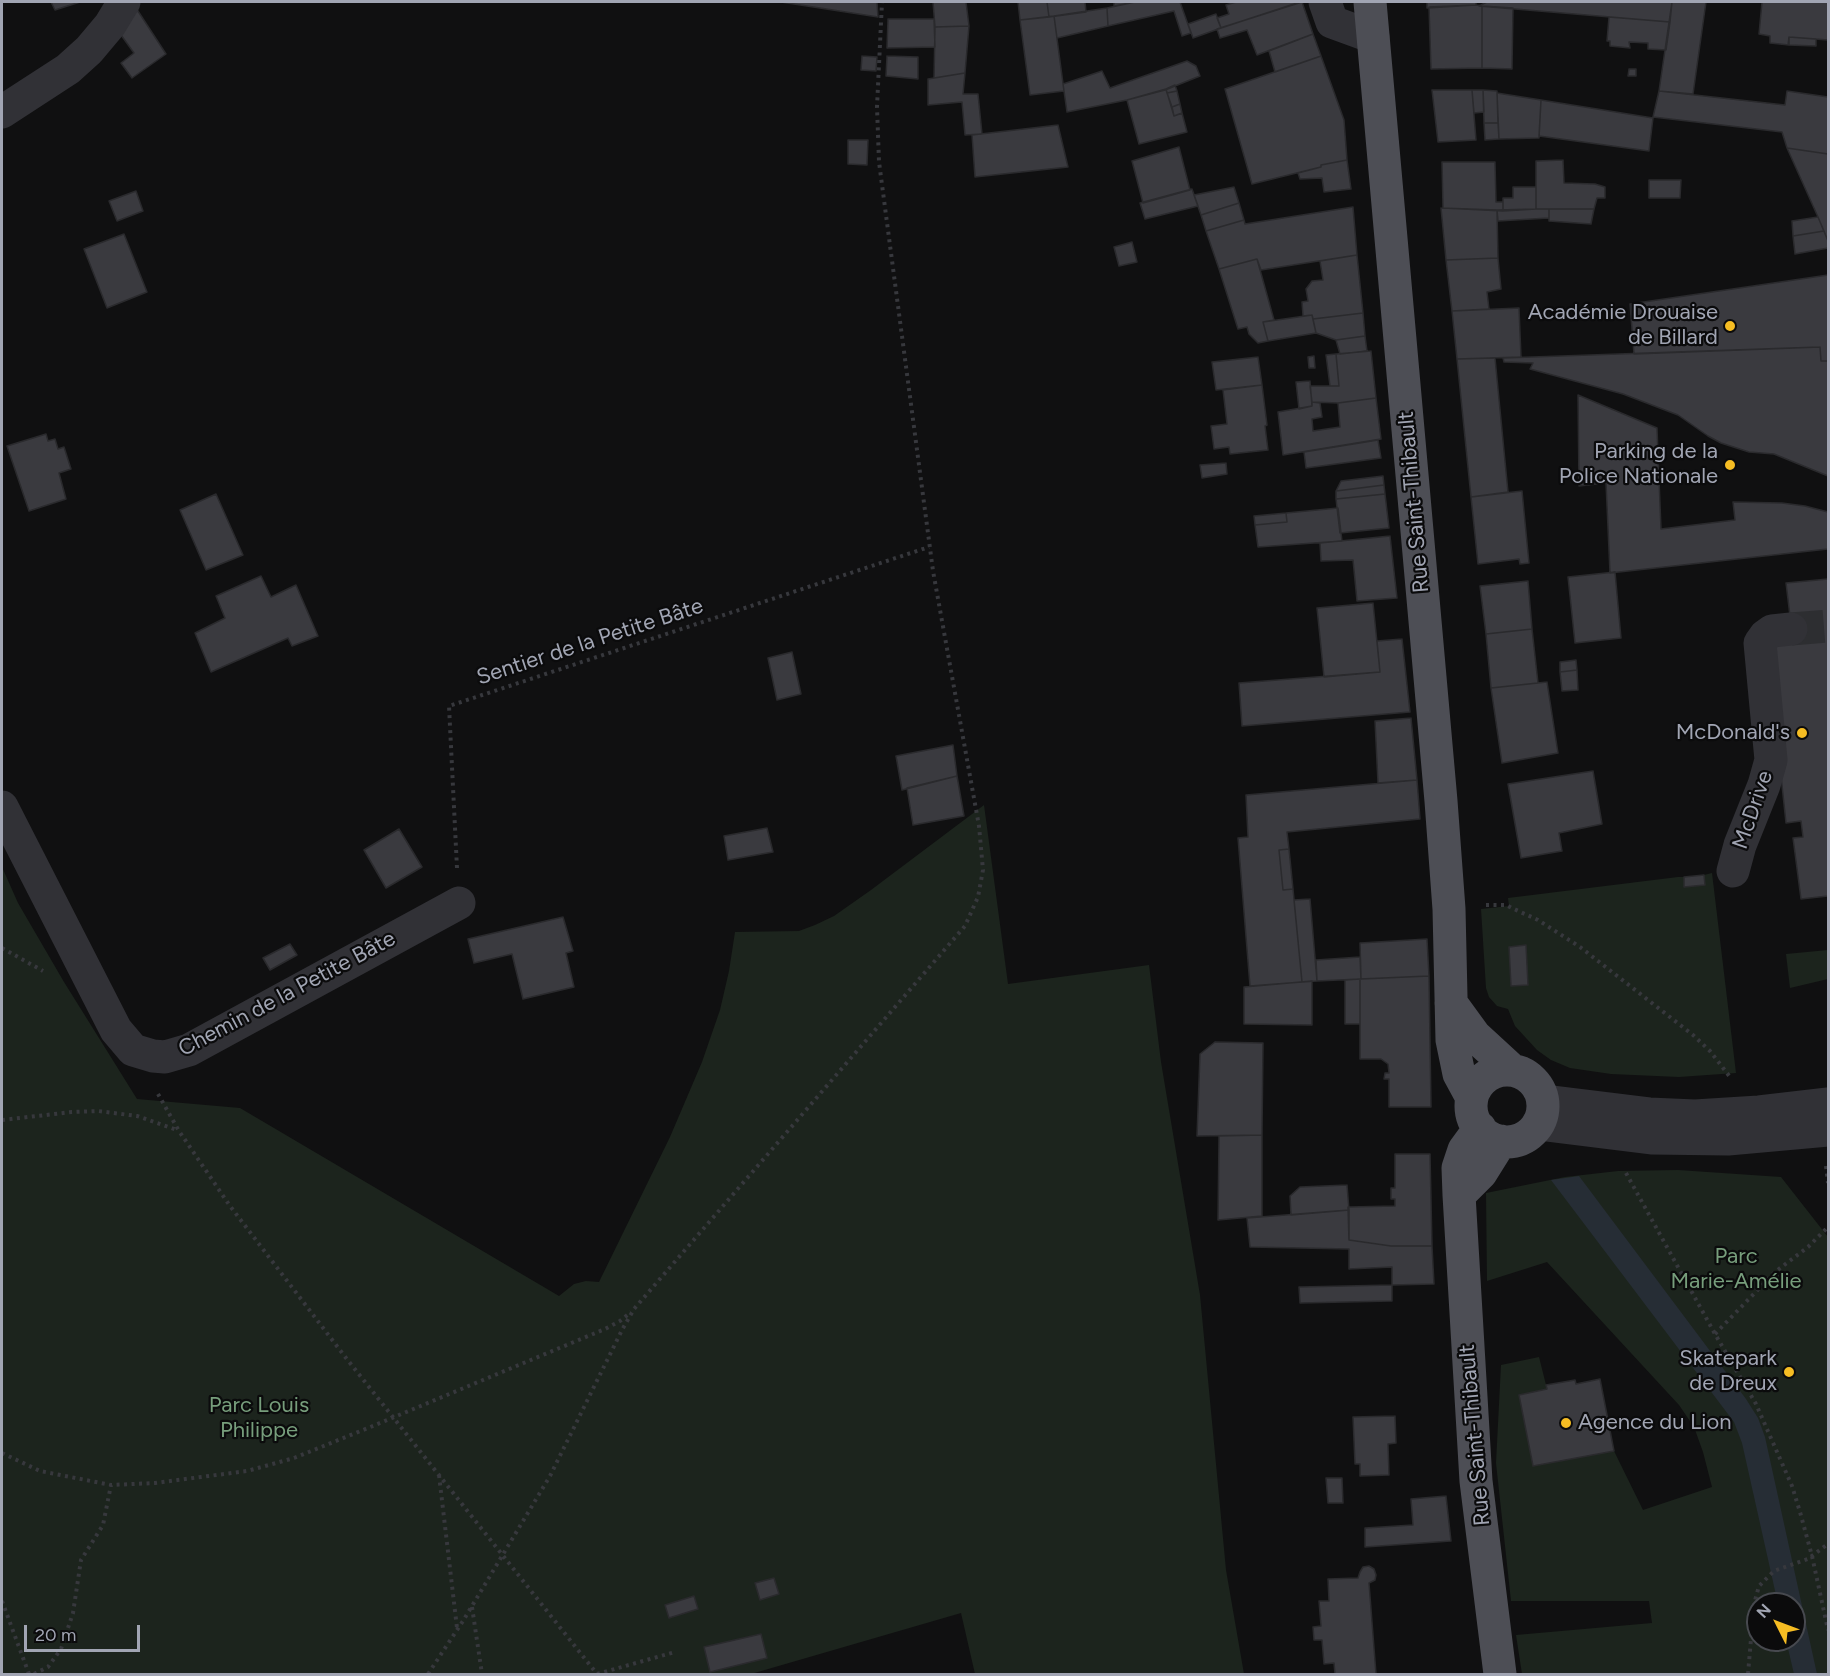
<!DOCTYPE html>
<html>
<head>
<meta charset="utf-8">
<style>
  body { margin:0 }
  #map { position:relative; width:1830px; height:1676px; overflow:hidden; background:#101011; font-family:Figtree,sans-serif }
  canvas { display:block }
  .frame { position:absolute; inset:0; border:3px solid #a1a5b3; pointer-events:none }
  .north { position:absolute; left:1746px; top:1592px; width:60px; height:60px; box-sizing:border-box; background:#0b0b0c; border:2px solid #47494f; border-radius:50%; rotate:312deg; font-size:16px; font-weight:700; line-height:24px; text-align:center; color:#a1a5b3 }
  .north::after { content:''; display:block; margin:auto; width:21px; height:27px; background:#f6bd23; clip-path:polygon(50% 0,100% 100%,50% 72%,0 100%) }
  .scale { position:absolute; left:24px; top:1625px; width:116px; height:27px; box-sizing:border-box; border:3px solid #a1a5b3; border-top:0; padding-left:8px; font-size:18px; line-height:21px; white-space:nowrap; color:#a1a5b3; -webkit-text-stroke:4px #0b0b0c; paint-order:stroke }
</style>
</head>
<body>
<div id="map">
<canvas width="1830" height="1676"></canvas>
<div class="frame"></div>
<div class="north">N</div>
<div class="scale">20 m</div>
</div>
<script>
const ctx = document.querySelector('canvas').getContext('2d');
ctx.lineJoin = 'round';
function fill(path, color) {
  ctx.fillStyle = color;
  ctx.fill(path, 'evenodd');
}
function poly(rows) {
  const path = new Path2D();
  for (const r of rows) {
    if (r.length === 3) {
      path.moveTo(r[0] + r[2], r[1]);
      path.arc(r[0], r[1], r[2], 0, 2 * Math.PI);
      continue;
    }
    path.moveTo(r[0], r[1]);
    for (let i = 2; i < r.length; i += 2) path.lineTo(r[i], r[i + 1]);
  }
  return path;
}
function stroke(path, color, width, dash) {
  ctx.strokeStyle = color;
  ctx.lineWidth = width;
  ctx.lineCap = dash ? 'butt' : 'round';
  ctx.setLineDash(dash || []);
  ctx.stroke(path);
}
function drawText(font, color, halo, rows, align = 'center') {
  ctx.font = font + ' Figtree,sans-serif';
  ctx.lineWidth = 4.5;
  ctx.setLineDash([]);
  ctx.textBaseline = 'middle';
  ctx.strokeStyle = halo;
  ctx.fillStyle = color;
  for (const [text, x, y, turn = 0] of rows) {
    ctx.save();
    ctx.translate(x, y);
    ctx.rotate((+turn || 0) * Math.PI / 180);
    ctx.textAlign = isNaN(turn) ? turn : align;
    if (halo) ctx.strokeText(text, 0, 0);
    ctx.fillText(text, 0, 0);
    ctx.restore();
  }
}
fill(poly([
  [984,805,1008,984,1149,965,1161,1062,1200,1295,1226,1570,1244,1674,975,1674,961,1613,751,1674,2,1674,2,867,18,903,64,982,137,1099,240,1108,559,1296,574,1284,586,1281,599,1282,670,1137,702,1062,720,1010,729,971,735,932,799,931,815,925,834,916,871,890],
  [1712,873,1736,1073,1679,1077,1611,1074,1570,1068,1551,1060,1537,1050,1515,1026,1508,1009,1497,1006,1489,997,1486,988,1481,909,1509,906,1508,898,1678,877,1684,877,1685,886,1704,885,1704,875],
  [1828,950,1828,979,1790,988,1786,954],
  [1678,1170,1781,1177,1828,1237,1828,1674,1522,1674,1516,1635,1652,1623,1649,1601,1511,1601,1496,1463,1501,1365,1539,1357,1547,1389,1519,1395,1533,1466,1614,1451,1643,1510,1712,1487,1703,1452,1694,1427,1679,1405,1547,1262,1487,1281,1486,1193,1565,1177,1618,1171],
  [1758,1604,1794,1604,1794,1640,1758,1640]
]), '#1c241d');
fill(poly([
  [1579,1176,1746,1399,1758,1418,1765,1437,1817,1674,1794,1674,1786,1640,1794,1640,1794,1604,1778,1604,1742,1443,1734,1422,1551,1180]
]), '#262d35');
const building = poly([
  [51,2,80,2,55,10,51,2],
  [781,2,877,2,878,17,781,2],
  [933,2,966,2,969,26,935,27,933,2],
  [1018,2,1047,2,1049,17,1020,20,1018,2],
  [1047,2,1085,2,1086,12,1049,17,1047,2],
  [1114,2,1135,2,1114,6,1114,2],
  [1135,2,1180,2,1191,33,1182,36,1174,11,1108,26,1107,8,1135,2],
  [1236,2,1300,2,1221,28,1217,18,1229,14,1226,5,1236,2],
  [1302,2,1313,34,1257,55,1247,30,1220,38,1217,29,1302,2],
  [1427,2,1476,2,1476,5,1427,8,1427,2],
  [1487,2,1672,2,1670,22,1479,6,1487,2],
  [1672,2,1706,2,1693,94,1659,91,1672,2],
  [1762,2,1828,2,1828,40,1789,37,1789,45,1770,43,1770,36,1759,34,1762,2],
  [1476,5,1482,6,1482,68,1431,69,1429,7,1476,5],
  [1482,6,1513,8,1512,69,1482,68,1482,6],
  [136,8,166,54,132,78,121,63,134,53,121,35,136,8],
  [1107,8,1108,26,1057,38,1054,16,1107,8],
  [1216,14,1221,28,1193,38,1188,24,1216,14],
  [1054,16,1064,91,1030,95,1020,20,1054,16],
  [1609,17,1670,22,1666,50,1648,49,1648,43,1629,42,1630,48,1610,46,1610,41,1607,41,1609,17],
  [888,19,934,19,935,47,887,48,888,19],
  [969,26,965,73,934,78,935,27,969,26],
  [1313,34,1321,56,1275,72,1269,51,1313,34],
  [1789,37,1816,39,1816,46,1788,45,1789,37],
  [862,56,877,57,876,71,861,70,862,56],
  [887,56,918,57,918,79,886,76,887,56],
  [1321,56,1344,120,1347,160,1321,165,1321,167,1252,184,1225,89,1321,56],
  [1187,61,1196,66,1200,76,1165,90,1127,100,1067,112,1063,84,1102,71,1110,88,1187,61],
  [1629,69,1636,69,1636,76,1628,76,1629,69],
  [965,73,963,94,978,94,982,134,965,135,962,102,928,105,928,79,965,73],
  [1175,85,1177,91,1167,93,1166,89,1175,85],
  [1166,89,1174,116,1182,113,1187,132,1139,144,1127,100,1166,89],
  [1432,90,1472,90,1476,140,1438,142,1432,90],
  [1472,90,1483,90,1484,112,1474,113,1472,90],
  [1483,90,1497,91,1498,123,1484,123,1483,90],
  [1177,91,1180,104,1172,107,1167,93,1177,91],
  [1659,91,1785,105,1787,91,1828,97,1828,154,1787,148,1782,132,1653,117,1659,91],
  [1497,93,1541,100,1539,138,1499,139,1497,93],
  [1541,100,1653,118,1649,151,1539,136,1541,100],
  [1180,104,1182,113,1174,116,1172,107,1180,104],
  [1484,123,1498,123,1499,139,1485,140,1484,123],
  [1058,125,1068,167,975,177,972,135,1058,125],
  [848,140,868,140,867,165,848,164,848,140],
  [1179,147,1190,190,1143,203,1132,161,1179,147],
  [1787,148,1828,154,1828,241,1818,217,1787,148],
  [1347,160,1351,189,1324,192,1322,178,1300,179,1298,173,1321,167,1321,165,1347,160],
  [1563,160,1564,183,1595,184,1605,187,1605,198,1597,198,1594,209,1536,209,1536,161,1563,160],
  [1442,162,1495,162,1496,202,1503,202,1503,211,1443,208,1442,162],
  [1649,180,1681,180,1680,198,1649,198,1649,180],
  [1234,187,1239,203,1201,215,1194,195,1234,187],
  [1513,187,1536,187,1536,209,1503,211,1503,198,1513,198,1513,187],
  [1192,189,1198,206,1145,219,1140,203,1192,189],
  [136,191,143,211,117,221,109,201,136,191],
  [1239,203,1244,220,1206,231,1201,215,1239,203],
  [1353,207,1357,255,1261,270,1257,259,1219,269,1206,231,1244,220,1245,224,1353,207],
  [1441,208,1497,210,1498,258,1446,260,1441,208],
  [1536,209,1549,209,1549,218,1498,221,1497,210,1536,209],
  [1549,209,1594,209,1591,224,1549,221,1549,209],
  [1818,217,1824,231,1793,236,1792,221,1818,217],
  [1824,231,1828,241,1828,248,1795,254,1793,236,1824,231],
  [124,234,147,292,107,308,84,249,124,234],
  [1132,242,1137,262,1119,266,1114,247,1132,242],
  [1357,255,1363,313,1313,319,1312,315,1303,316,1302,302,1308,301,1306,289,1312,281,1323,280,1320,261,1357,255],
  [1498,258,1501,289,1487,292,1489,309,1452,311,1446,260,1498,258],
  [1257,259,1274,320,1263,322,1268,341,1258,343,1249,334,1247,327,1238,329,1219,269,1257,259],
  [1828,275,1828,361,1821,361,1820,347,1634,354,1630,304,1828,275],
  [1519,308,1521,357,1457,359,1452,311,1519,308],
  [1363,313,1365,336,1336,340,1316,333,1313,319,1363,313],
  [1312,315,1316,333,1268,341,1263,322,1312,315],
  [1365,336,1367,351,1340,354,1336,340,1365,336],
  [1820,347,1821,361,1828,361,1828,476,1774,454,1749,452,1721,443,1708,436,1678,415,1623,394,1530,369,1533,363,1504,362,1503,358,1820,347],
  [1371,351,1376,398,1338,403,1312,402,1310,386,1339,386,1336,354,1371,351],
  [1336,354,1339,386,1330,386,1326,355,1336,354],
  [1314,356,1315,368,1309,368,1308,357,1314,356],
  [1258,357,1262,385,1216,390,1212,362,1258,357],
  [1495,358,1508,492,1471,497,1457,359,1495,358],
  [1310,381,1312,406,1299,409,1296,382,1310,381],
  [1262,385,1267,425,1265,426,1268,450,1230,454,1229,447,1214,449,1211,426,1227,424,1223,390,1262,385],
  [1578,395,1657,428,1661,529,1735,520,1733,502,1782,503,1805,506,1828,512,1828,549,1610,573,1606,483,1579,486,1578,395],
  [1376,398,1381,439,1283,455,1278,412,1312,406,1312,402,1320,403,1322,417,1312,419,1313,431,1340,427,1338,403,1376,398],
  [46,434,48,441,55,439,58,449,64,447,71,469,59,473,66,499,29,511,7,446,46,434],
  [1378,440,1381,458,1306,468,1304,452,1378,440],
  [1226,463,1227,474,1202,478,1200,465,1226,463],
  [1383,476,1384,485,1336,491,1341,481,1383,476],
  [1384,485,1385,494,1336,499,1336,491,1384,485],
  [1522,491,1529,563,1520,564,1519,559,1478,564,1471,497,1522,491],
  [216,494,243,555,206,570,180,510,216,494],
  [1385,494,1389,528,1340,533,1336,499,1385,494],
  [1338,508,1342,541,1258,547,1255,525,1287,522,1286,513,1338,508],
  [1286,513,1287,522,1255,525,1254,516,1286,513],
  [1390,536,1397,598,1357,601,1353,560,1321,561,1320,543,1390,536],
  [1615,572,1621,638,1575,643,1568,577,1615,572],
  [261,576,271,597,296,585,318,636,292,646,288,638,211,672,195,633,225,618,216,596,261,576],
  [1828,579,1828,896,1801,899,1793,838,1803,837,1801,821,1786,823,1767,644,1793,641,1786,583,1828,579],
  [1528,581,1532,629,1486,634,1480,586,1528,581],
  [1373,603,1380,672,1324,677,1317,608,1373,603],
  [1532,629,1538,683,1491,688,1486,634,1532,629],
  [1402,639,1410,712,1242,726,1239,683,1380,672,1377,641,1402,639],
  [792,652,801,694,777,700,768,658,792,652],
  [1576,660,1577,670,1560,672,1560,662,1576,660],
  [1577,670,1578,690,1562,691,1560,672,1577,670],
  [1547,682,1558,753,1502,763,1491,688,1547,682],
  [1411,718,1417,780,1378,783,1375,721,1411,718],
  [953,745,957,776,902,790,896,756,953,745],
  [1593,771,1602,824,1559,833,1562,851,1521,858,1508,784,1593,771],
  [957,776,964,816,913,825,907,788,957,776],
  [1417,780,1420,819,1287,832,1289,849,1279,850,1283,890,1293,889,1302,982,1250,986,1238,838,1248,837,1246,795,1417,780],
  [767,828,773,852,728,860,724,836,767,828],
  [399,829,422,867,386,888,364,850,399,829],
  [1289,849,1293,889,1283,890,1279,850,1289,849],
  [1704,875,1705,885,1684,887,1684,877,1704,875],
  [1310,899,1317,981,1302,982,1294,900,1310,899],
  [563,917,573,951,566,953,574,987,523,999,512,954,474,963,468,939,563,917],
  [1427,939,1429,976,1361,979,1360,943,1427,939],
  [290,944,297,955,270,970,263,958,290,944],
  [1526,945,1528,985,1511,986,1509,947,1526,945],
  [1360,957,1361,979,1317,981,1316,960,1360,957],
  [1429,976,1431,1107,1389,1107,1389,1079,1384,1079,1385,1073,1389,1073,1388,1064,1381,1059,1360,1059,1360,979,1429,976],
  [1360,979,1360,1024,1345,1024,1345,980,1360,979],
  [1312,981,1312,1025,1244,1024,1244,987,1312,981],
  [1215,1042,1263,1043,1262,1135,1197,1136,1200,1054,1215,1042],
  [1262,1135,1262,1216,1218,1220,1219,1136,1262,1135],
  [1395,1154,1430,1154,1432,1246,1391,1246,1349,1240,1348,1207,1395,1206,1395,1199,1391,1199,1391,1188,1395,1188,1395,1154],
  [1347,1185,1349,1210,1291,1215,1290,1196,1300,1187,1347,1185],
  [1349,1210,1349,1240,1391,1246,1432,1246,1434,1284,1392,1285,1392,1267,1349,1269,1349,1249,1250,1247,1247,1218,1349,1210],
  [1392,1285,1392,1301,1300,1303,1299,1287,1392,1285],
  [1600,1379,1614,1451,1533,1466,1519,1395,1547,1389,1546,1385,1575,1380,1576,1384,1600,1379],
  [1395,1416,1396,1443,1388,1444,1389,1475,1360,1476,1360,1464,1355,1464,1353,1417,1395,1416],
  [1326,1478,1342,1478,1343,1503,1328,1503,1326,1478],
  [1446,1496,1451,1541,1365,1547,1365,1528,1413,1525,1411,1499,1446,1496],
  [1369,1566,1374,1569,1376,1575,1375,1580,1369,1583,1376,1674,1335,1674,1334,1663,1324,1664,1322,1640,1314,1640,1313,1627,1321,1626,1319,1601,1329,1601,1328,1579,1358,1578,1360,1572,1363,1567,1369,1566],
  [774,1578,779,1594,760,1600,755,1583,774,1578],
  [694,1596,698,1609,669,1618,665,1605,694,1596],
  [761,1634,767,1658,710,1672,704,1647,761,1634]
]);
fill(building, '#3a3a3f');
stroke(building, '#2a2a2d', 1.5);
stroke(poly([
  [1791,629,1828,626]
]), '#2d2e31', 33, [33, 16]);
stroke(poly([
  [457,868,449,706,929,547],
  [1486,905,1506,905,1514,909,1538,920,1580,947,1693,1035,1710,1051,1730,1077],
  [2,948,43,971],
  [158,1094,179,1131,230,1206,346,1358,597,1674],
  [2,1120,72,1112,98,1111,137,1116,177,1130],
  [1826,1166,1828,1183],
  [1626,1173,1715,1334,1756,1404,1792,1486,1800,1512,1812,1556,1828,1630],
  [1715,1334,1775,1272,1808,1247,1828,1227],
  [2,1453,40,1471,111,1485,155,1483,247,1471,294,1458,368,1428,605,1329,620,1321,631,1312],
  [439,1475,457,1628],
  [2,1601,29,1674],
  [472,1607,482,1674],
  [34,1674,48,1667,61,1649,73,1613,81,1560,103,1525,111,1485],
  [428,1674,463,1621,550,1476,622,1330,634,1309,965,926,978,897,983,870,979,826,933,571,879,162,877,107,882,2],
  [597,1674,675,1652],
  [1748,1674,1754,1604,1759,1586,1774,1571,1808,1559,1828,1544]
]), '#37383d', 4, [3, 4.5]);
stroke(poly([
  [1325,2,1332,22,1373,37],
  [2,112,68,69,89,50,110,25,124,2],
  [2,807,116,1030,133,1050,153,1056,165,1057,189,1050,459,903],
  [1733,871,1740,845,1764,785,1771,760,1760,643,1765,636,1772,631,1791,629],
  [1543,1101,1649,1114,1695,1116,1759,1112,1828,1104],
  [1538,1124,1651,1138,1728,1139,1828,1130]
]), '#313136', 33);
stroke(poly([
  [1370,2,1441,801,1449,909,1452,1040,1459,1074,1472,1098],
  [1451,1003,1475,1036,1512,1070],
  [1507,1106,36],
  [1480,1128,1464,1150,1458,1168,1459,1195,1476,1481,1500,1674],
  [1459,1195,1481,1173,1501,1141]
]), '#4d4e55', 33);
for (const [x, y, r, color] of [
  [1730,326,6,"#f6bd23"],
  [1730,465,6,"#f6bd23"],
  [1802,733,6,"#f6bd23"],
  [1789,1372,6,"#f6bd23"],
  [1566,1423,6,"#f6bd23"]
]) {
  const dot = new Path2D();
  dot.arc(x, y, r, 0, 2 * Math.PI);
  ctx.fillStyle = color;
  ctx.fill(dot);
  stroke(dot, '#0b0b0c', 2);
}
drawText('22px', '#a1a5b3', '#0b0b0c', [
  ["Académie Drouaise",1718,313],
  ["de Billard",1718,338],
  ["Parking de la",1718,452],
  ["Police Nationale",1718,477],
  ["McDonald's",1790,733],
  ["Skatepark",1777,1359],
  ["de Dreux",1777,1384],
  ["Agence du Lion",1578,1423,"left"]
], 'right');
drawText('22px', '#a1a5b3', '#0b0b0c', [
  ["Rue Saint-Thibault",1414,502,-95],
  ["Sentier de la Petite Bâte",590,642,-18],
  ["McDrive",1753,810,-71],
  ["Chemin de la Petite Bâte",287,994,-28],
  ["Rue Saint-Thibault",1475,1435,-95]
]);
drawText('22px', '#779e7c', '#0b0b0c', [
  ["Parc",1736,1257],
  ["Marie-Amélie",1736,1282],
  ["Parc Louis",259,1406],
  ["Philippe",259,1431]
]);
</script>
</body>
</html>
